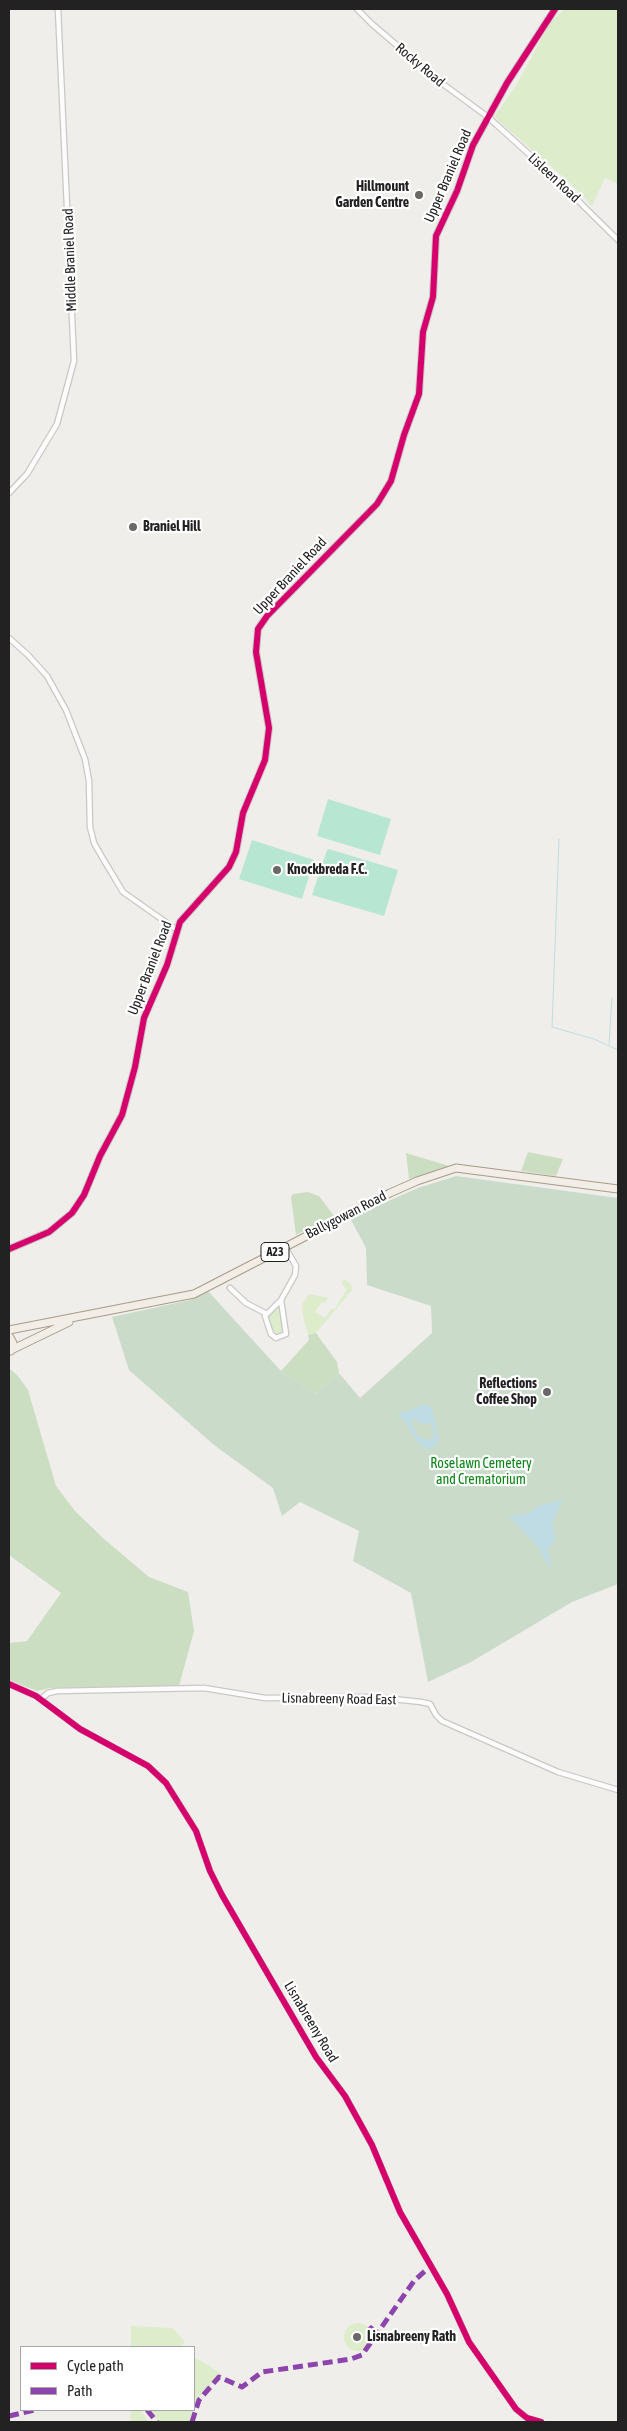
<!DOCTYPE html>
<html>
<head>
<meta charset="utf-8">
<style>
  body { margin:0 }
  #map { position:relative; width:627px; height:2431px; overflow:hidden; background:#f0eeeb; font-family:"Asap Condensed",sans-serif }
  canvas { display:block }
  .frame { position:absolute; inset:0; border:10px solid #222; pointer-events:none }
  .legend { position:absolute; left:20px; top:2346px; width:175px; height:65px; box-sizing:border-box; background:#fff; border:1px solid #a7a7a7; margin:0; padding:6px 9px; list-style:none; font-size:15px; color:#222 }
  .legend li { display:flex; align-items:center; gap:10px; height:25px }
  .legend b { width:25px; border:1px solid #a7a7a7 }
</style>
</head>
<body>
<div id="map">
<canvas width="627" height="2431"></canvas>
<div class="frame"></div>
<ul class="legend">
<li><b style="height:6px;background:#d6006c"></b>Cycle path</li>
<li><b style="height:6px;background:#8e44ad"></b>Path</li>
</ul>
</div>
<script>
const ctx = document.querySelector('canvas').getContext('2d');
ctx.lineJoin = 'round';
function fill(path, color) {
  ctx.fillStyle = color;
  ctx.fill(path, 'evenodd');
}
function poly(rows) {
  const path = new Path2D();
  for (const r of rows) {
    if (r.length === 3) {
      path.moveTo(r[0] + r[2], r[1]);
      path.arc(r[0], r[1], r[2], 0, 2 * Math.PI);
      continue;
    }
    path.moveTo(r[0], r[1]);
    for (let i = 2; i < r.length; i += 2) path.lineTo(r[i], r[i + 1]);
  }
  return path;
}
function stroke(path, color, width, dash) {
  ctx.strokeStyle = color;
  ctx.lineWidth = width;
  ctx.lineCap = dash ? 'butt' : 'round';
  ctx.setLineDash(dash || []);
  ctx.stroke(path);
}
function drawText(font, color, halo, rows, align = 'center') {
  ctx.font = font + ' "Asap Condensed",sans-serif';
  ctx.lineWidth = 4.5;
  ctx.setLineDash([]);
  ctx.textBaseline = 'middle';
  ctx.strokeStyle = halo;
  ctx.fillStyle = color;
  for (const [text, x, y, turn = 0] of rows) {
    ctx.save();
    ctx.translate(x, y);
    ctx.rotate((+turn || 0) * Math.PI / 180);
    ctx.textAlign = isNaN(turn) ? turn : align;
    if (halo) ctx.strokeText(text, 0, 0);
    ctx.fillText(text, 0, 0);
    ctx.restore();
  }
}
fill(poly([
  [564,9,618,9,618,184,605,178,592,206,570,183,494,117,517,84,550,23],
  [343,1279,351,1284,352,1290,316,1333,308,1335,303,1316,302,1304,309,1294,328,1298,325,1303,322,1302,315,1312,325,1318,332,1308,334,1310,347,1289,342,1285],
  [277,1306,281,1309,283,1330,279,1335,275,1333,267,1319,267,1314],
  [358,2337,14],
  [131,2326,173,2328,185,2342,181,2347,131,2347],
  [194,2357,221,2373,198,2399,191,2422,158,2422,149,2410,194,2410],
  [131,2410,140,2410,149,2422,130,2422]
]), '#ddeccb');
fill(poly([
  [528,1152,563,1159,556,1176,521,1171],
  [406,1153,449,1166,409,1179],
  [308,1192,319,1196,334,1216,296,1235,291,1197,293,1194],
  [316,1333,337,1362,339,1373,316,1394,281,1371,309,1340,308,1335],
  [9,1368,18,1376,28,1390,56,1486,75,1511,103,1538,149,1577,188,1592,194,1631,179,1686,50,1688,37,1691,9,1680,9,1643,27,1641,61,1593,9,1555]
]), '#cbdec1');
fill(poly([
  [456,1176,618,1198,618,1584,572,1602,471,1662,428,1682,411,1593,353,1561,359,1531,300,1502,282,1516,273,1488,214,1445,129,1370,112,1317,190,1300,208,1291,281,1371,316,1394,339,1373,360,1398,432,1333,431,1306,367,1285,366,1248,350,1218,418,1188]
]), '#cadbca');
fill(poly([
  [328,799,391,819,380,855,317,836],
  [252,840,314,860,302,899,239,879],
  [329,849,398,870,384,916,312,895,327,850]
]), '#b7e6d2');
fill(poly([
  [426,1404,432,1409,439,1438,437,1445,428,1450,421,1445,412,1434,407,1424,397,1414],
  [413,1419,422,1424,430,1423,434,1430,433,1438,426,1440,417,1435,411,1422],
  [563,1499,552,1523,556,1540,547,1550,552,1566,549,1566,538,1547,509,1516,529,1513,536,1507]
]), '#bfdbe3');
stroke(poly([
  [559,839,552,1027,594,1039,618,1050],
  [609,1045,612,998]
]), '#bfdbe3', 1);
const minor = poly([
  [357,9,372,24,436,79,488,117,552,175,618,240],
  [9,493,27,474,57,424,74,361,58,9],
  [9,638,28,655,47,676,66,710,85,759,89,781,90,827,94,843,102,857,123,892,177,930],
  [230,1288,246,1303,265,1313],
  [281,1300,265,1316,271,1334,276,1338,286,1334,281,1300,295,1275,296,1266,285,1247],
  [9,1684,36,1696,80,1729,148,1766,166,1783,196,1831,210,1871,222,1895,316,2057,345,2096,372,2145,400,2212,447,2294,469,2342,516,2409,527,2418,541,2422],
  [41,1699,48,1693,57,1691,204,1688,265,1698,374,1697,421,1702,430,1704,436,1715,442,1721,558,1772,618,1790]
]);
const tertiary = poly([
  [9,1249,49,1232,72,1213,84,1195,100,1156,122,1115,135,1067,144,1018,167,965,180,922,229,867,236,852,243,813,265,760,269,728,256,652,258,629,267,616,377,504,391,481,404,435,419,394,423,332,433,297,436,236,457,191,473,145,507,83,555,9]
]);
const primary = poly([
  [9,1330,194,1294,390,1193,417,1181,456,1168,618,1189],
  [9,1336,13,1343,11,1351],
  [9,1351,69,1322]
]);
stroke(minor, '#c9c8c7', 7);
stroke(tertiary, '#c9c8c7', 8);
stroke(primary, '#a79c86', 9);
stroke(minor, '#fdfcfc', 4.5);
stroke(tertiary, '#fdfcfc', 5);
stroke(primary, '#f3ede7', 7);
stroke(poly([
  [369,2330,371,2328,377,2334],
  [147,2410,157,2422],
  [9,2416,35,2410],
  [192,2422,199,2400,219,2377,242,2387,262,2372,351,2359,362,2355,414,2281,425,2271]
]), '#8e44ad', 5, [10, 5]);
stroke(poly([
  [9,1249,49,1232,72,1213,84,1195,100,1156,122,1115,135,1067,144,1018,167,965,180,922,229,867,236,852,243,813,265,760,269,728,256,652,258,629,267,616,377,504,391,481,404,435,419,394,423,332,433,297,436,236,457,191,473,145,507,83,555,9],
  [9,1684,36,1696,80,1729,148,1766,166,1783,196,1831,210,1871,222,1895,316,2057,345,2096,372,2145,400,2212,447,2294,469,2342,516,2409,527,2418,541,2422]
]), '#d6006c', 6);
for (const [x, y, r, color] of [
  [419,195,5,"#6a6968"],
  [133,527,5,"#6a6968"],
  [277,870,5,"#6a6968"],
  [547,1392,5,"#6a6968"],
  [357,2337,5,"#6a6968"]
]) {
  const dot = new Path2D();
  dot.arc(x, y, r, 0, 2 * Math.PI);
  ctx.fillStyle = color;
  ctx.fill(dot);
  stroke(dot, '#fff', 2);
}
for (const [x, y, w] of [
  [275,1252,28]
]) {
  const box = new Path2D();
  box.roundRect(x - w / 2, y - 9.5, w, 19, 4);
  ctx.fillStyle = '#fff';
  ctx.fill(box);
  stroke(box, '#222', 1);
}
drawText('bold 12px', '#222', null, [
  ["A23",275,1252]
]);
drawText('14px', '#222', '#fff', [
  ["Rocky Road",420,65,40],
  ["Upper Braniel Road",448,176,-67],
  ["Lisleen Road",554,178,43],
  ["Middle Braniel Road",70,260,-92],
  ["Upper Braniel Road",290,576,-47],
  ["Upper Braniel Road",150,968,-69],
  ["Ballygowan Road",346,1215,-27],
  ["Lisnabreeny Road East",339,1699,1],
  ["Lisnabreeny Road",311,2022,59]
]);
drawText('bold 14px', '#222', '#fff', [
  ["Hillmount",409,187,"right"],
  ["Garden Centre",409,203,"right"],
  ["Braniel Hill",143,527],
  ["Knockbreda F.C.",287,870],
  ["Reflections",537,1384,"right"],
  ["Coffee Shop",537,1400,"right"],
  ["Lisnabreeny Rath",367,2337]
], 'left');
drawText('14px', '#0c8416', '#fff', [
  ["Roselawn Cemetery",481,1464],
  ["and Crematorium",481,1480]
]);
</script>
</body>
</html>
